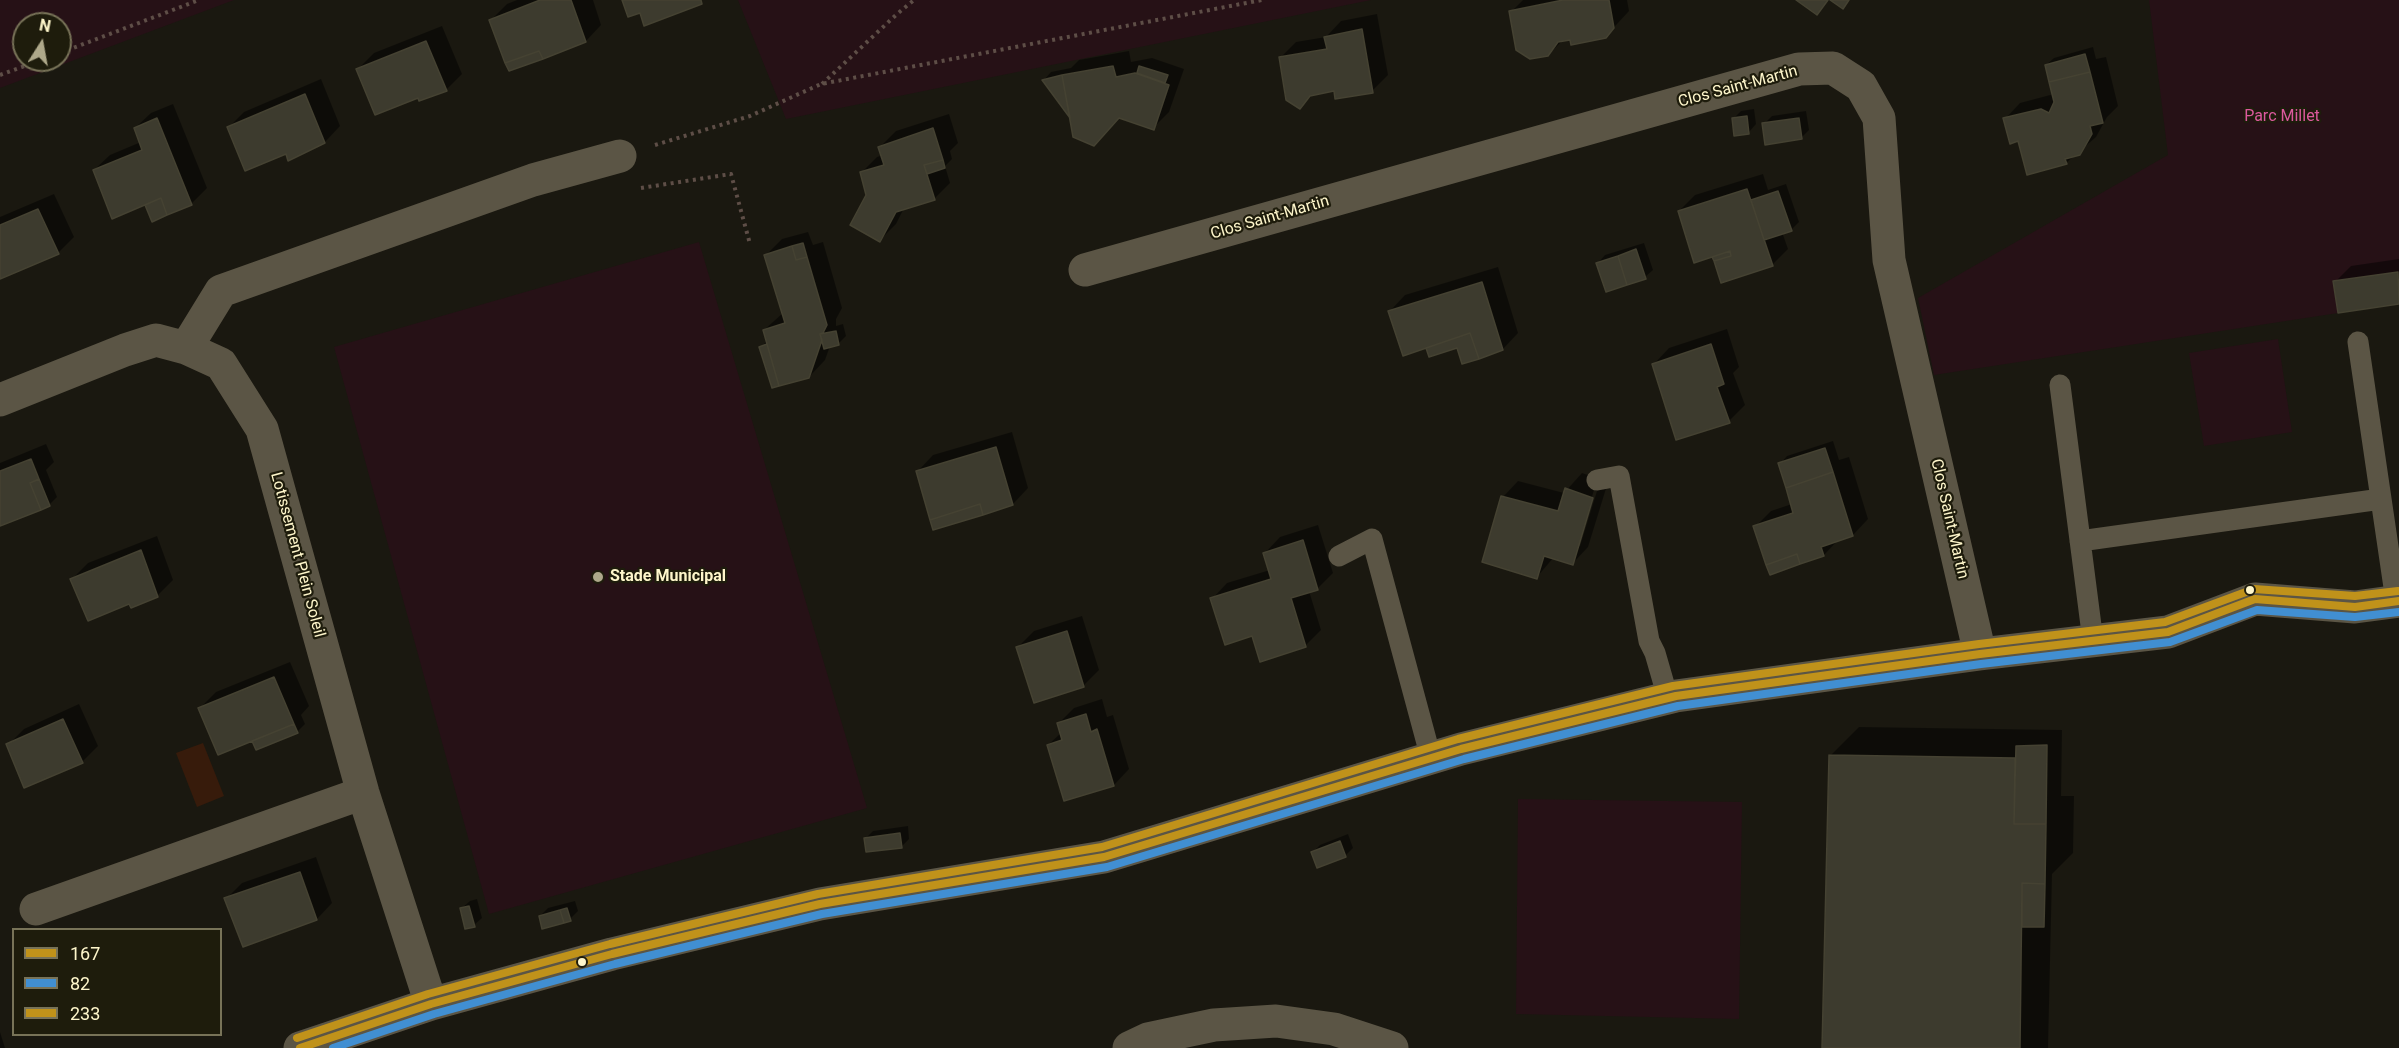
<!DOCTYPE html>
<html>
<head>
<meta charset="utf-8">
<style>
  body { margin:0 }
  #map { position:relative; width:2399px; height:1048px; overflow:hidden; background:#1a1810; font-family:Roboto,sans-serif }
  canvas { display:block }
  .legend { position:absolute; left:12px; top:928px; width:210px; height:108px; box-sizing:border-box; background:#1e1c0c; border:2px solid #787358; margin:0; padding:8px 10px; list-style:none; font-size:18px; color:#fef6cb }
  .legend li { display:flex; align-items:center; gap:12px; height:30px }
  .legend b { width:30px; border:2px solid #787358 }
  .north { position:absolute; left:12px; top:12px; width:60px; height:60px; box-sizing:border-box; background:#1e1c0c; border:2px solid #787358; border-radius:50%; rotate:11deg; font-size:16px; font-weight:700; line-height:24px; text-align:center; color:#fef6cb }
  .north::after { content:''; display:block; margin:auto; width:21px; height:27px; background:#aea88a; clip-path:polygon(50% 0,100% 100%,50% 72%,0 100%) }
</style>
</head>
<body>
<div id="map">
<canvas width="2399" height="1048"></canvas>
<ul class="legend">
<li><b style="height:8px;background:#c0921a"></b>167</li>
<li><b style="height:8px;background:#418fd2"></b>82</li>
<li><b style="height:8px;background:#c0921a"></b>233</li>
</ul>
<div class="north">N</div>
</div>
<script>
const ctx = document.querySelector('canvas').getContext('2d');
ctx.lineJoin = 'round';
function fill(path, color) {
  ctx.fillStyle = color;
  ctx.fill(path, 'evenodd');
}
function poly(rows) {
  const path = new Path2D();
  for (const r of rows) {
    path.moveTo(r[0], r[1]);
    for (let i = 2; i < r.length; i += 2) path.lineTo(r[i], r[i + 1]);
  }
  return path;
}
function stroke(path, color, width, dash) {
  ctx.strokeStyle = color;
  ctx.lineWidth = width;
  ctx.lineCap = dash ? 'butt' : 'round';
  ctx.setLineDash(dash || []);
  ctx.stroke(path);
}
function drawText(font, color, halo, rows, align = 'center') {
  ctx.font = font + ' Roboto,sans-serif';
  ctx.lineWidth = 4.5;
  ctx.setLineDash([]);
  ctx.textBaseline = 'middle';
  ctx.strokeStyle = halo;
  ctx.fillStyle = color;
  for (const [text, x, y, turn = 0] of rows) {
    ctx.save();
    ctx.translate(x, y);
    ctx.rotate((+turn || 0) * Math.PI / 180);
    ctx.textAlign = isNaN(turn) ? turn : align;
    if (halo) ctx.strokeText(text, 0, 0);
    ctx.fillText(text, 0, 0);
    ctx.restore();
  }
}
fill(poly([
  [0,0,234,0,0,88],
  [24,24,60,24,60,60,24,60],
  [738,0,1371,0,786,119],
  [2149,0,2399,0,2399,278,2398,272,2333,281,2338,313,1934,375,1918,298,2168,155],
  [699,242,867,808,489,914,334,347],
  [2278,339,2292,432,2204,446,2189,353],
  [1518,799,1742,802,1739,1019,1516,1014]
]), '#261116');
fill(poly([
  [203,743,224,796,197,807,176,753]
]), '#371b0b');
fill(poly([
  [517,0,593,0,601,25,586,41,509,69,491,20,507,4],
  [1523,0,1627,0,1629,11,1605,37,1563,40,1548,55,1511,12],
  [1377,14,1388,75,1372,91,1335,89,1314,93,1300,107,1280,58,1296,42,1326,37,1341,21],
  [442,26,462,74,446,90,419,96,358,69,374,53],
  [2093,47,2096,59,2106,57,2118,106,2107,117,2096,137,2066,163,2019,139,2005,119,2020,103,2054,94,2046,65,2054,58],
  [1129,51,1131,62,1152,58,1184,69,1169,112,1153,128,1120,117,1071,117,1044,80,1051,72,1071,68,1079,60],
  [321,79,340,126,325,142,286,152,229,127,244,112],
  [173,104,207,188,192,203,153,220,146,203,94,170,110,155,141,142,135,128,151,113],
  [1754,109,1756,124,1749,132,1733,119,1741,111],
  [1806,111,1809,130,1801,138,1764,124,1772,116],
  [949,114,958,143,950,151,952,159,945,166,950,183,934,199,904,208,896,224,880,240,861,173,877,157,883,155,880,147,896,131],
  [1763,174,1768,190,1786,184,1799,222,1791,230,1782,232,1788,249,1772,265,1715,261,1679,211,1695,195],
  [54,194,74,237,58,253,0,277,0,217],
  [808,232,813,245,823,242,842,308,836,319,836,326,843,324,846,336,838,344,830,346,825,360,809,377,773,386,761,347,767,341,764,330,783,313,766,255,782,239],
  [1644,243,1653,270,1645,277,1598,263,1605,255],
  [2399,259,2399,303,2339,311,2335,282,2351,266],
  [1498,267,1518,333,1503,349,1458,346,1390,311,1405,295],
  [1727,329,1739,367,1733,373,1745,405,1729,421,1654,364,1669,348],
  [1012,432,1028,488,1013,504,918,471,933,455],
  [1833,441,1839,460,1849,457,1868,519,1853,535,1839,539,1824,555,1755,527,1771,511,1792,504,1780,464,1787,456],
  [46,444,54,462,46,470,57,497,49,505,0,525,0,463],
  [1582,473,1608,482,1588,547,1573,563,1554,557,1537,577,1503,497,1518,481,1564,493],
  [1594,490,1597,491,1580,546,1577,546],
  [1318,525,1333,573,1317,589,1309,591,1321,630,1305,646,1253,634,1212,599,1227,583,1270,570,1265,553,1280,537],
  [157,536,173,580,157,596,130,602,72,579,88,563],
  [1082,616,1099,670,1083,686,1018,647,1034,631],
  [290,662,309,706,301,715,305,724,297,732,253,739,200,708,216,692],
  [1102,699,1107,717,1113,715,1129,769,1114,785,1048,745,1061,733,1059,723,1074,708],
  [79,704,98,746,82,762,8,745,24,729],
  [1859,727,2062,730,2061,796,2074,796,2073,853,2052,874,2048,1048,1823,1048,1830,756],
  [908,826,909,839,902,846,866,838,873,831],
  [1348,834,1353,848,1345,856,1313,852,1320,845],
  [316,857,332,903,317,919,244,945,226,899,242,883],
  [477,899,482,918,474,925,462,908,470,901],
  [575,901,578,911,570,919,540,916,548,908],
  [0,1032,5,1048,0,1048]
]), '#0007');
const building = poly([
  [540,0,571,0,586,42,543,59,539,51,505,63,489,20,540,0],
  [622,0,701,0,702,4,644,26,640,13,628,17,622,0],
  [1563,0,1609,0,1614,28,1606,38,1571,45,1570,40,1558,42,1548,56,1530,59,1516,50,1509,11,1563,0],
  [1796,0,1828,0,1817,15,1796,0],
  [1830,0,1849,0,1843,9,1830,0],
  [1362,29,1373,93,1335,99,1334,91,1310,96,1300,109,1286,100,1279,57,1327,49,1324,37,1362,29],
  [426,41,447,91,419,101,418,98,375,115,356,69,426,41],
  [539,51,543,59,509,71,505,63,539,51],
  [2085,54,2090,72,2049,82,2045,65,2085,54],
  [1113,66,1116,77,1135,73,1169,85,1154,130,1119,118,1094,146,1073,137,1062,75,1113,66],
  [1139,66,1168,75,1165,83,1137,73,1139,66],
  [2090,72,2103,123,2090,126,2092,134,2080,155,2065,159,2067,164,2027,175,2018,141,2010,144,2003,118,2041,109,2049,113,2054,102,2049,82,2090,72],
  [1062,75,1066,97,1070,118,1042,80,1062,75],
  [305,94,325,143,288,161,286,154,245,171,227,127,305,94],
  [1747,116,1749,134,1734,136,1732,118,1747,116],
  [157,118,192,205,167,215,161,198,112,219,93,170,142,150,134,128,157,118],
  [1799,118,1802,139,1765,145,1762,123,1799,118],
  [933,128,943,160,924,165,935,200,896,212,880,242,850,225,866,195,860,172,884,165,878,147,933,128],
  [943,160,945,168,927,174,924,165,943,160],
  [1747,189,1773,266,1721,283,1714,261,1731,256,1730,251,1694,263,1678,211,1747,189],
  [1778,191,1792,231,1764,240,1751,200,1778,191],
  [161,198,167,215,152,222,145,205,161,198],
  [38,209,59,254,0,279,0,225,38,209],
  [803,243,807,257,796,260,792,246,803,243],
  [792,246,796,260,807,257,827,325,823,333,820,334,822,340,809,378,779,386,763,330,785,323,764,255,792,246],
  [1636,249,1646,279,1627,285,1618,256,1636,249],
  [1730,251,1731,256,1714,261,1712,257,1730,251],
  [1618,256,1627,285,1606,292,1596,263,1618,256],
  [2398,272,2399,304,2338,313,2333,281,2398,272],
  [1482,282,1503,350,1479,359,1470,333,1403,356,1388,311,1482,282],
  [836,331,839,345,824,349,820,334,836,331],
  [1470,333,1479,359,1462,364,1457,348,1429,357,1426,348,1470,333],
  [767,344,779,386,772,388,759,347,767,344],
  [1711,344,1724,384,1717,387,1730,423,1676,440,1652,364,1711,344],
  [996,447,1013,505,983,515,980,504,930,520,916,471,996,447],
  [1825,448,1833,472,1786,488,1778,463,1825,448],
  [31,459,39,479,30,483,41,510,0,526,0,471,31,459],
  [1833,472,1853,536,1821,547,1824,556,1800,564,1797,554,1766,565,1753,526,1793,513,1786,488,1833,472],
  [39,479,50,506,41,510,30,483,39,479],
  [1565,488,1593,498,1573,565,1544,556,1537,579,1482,562,1501,496,1558,511,1565,488],
  [980,504,983,515,933,530,930,520,980,504],
  [1303,540,1318,590,1291,598,1306,647,1260,662,1252,636,1225,645,1210,598,1271,579,1263,553,1303,540],
  [141,550,158,597,131,608,129,604,88,621,70,579,141,550],
  [1797,554,1800,564,1770,575,1766,565,1797,554],
  [1067,631,1084,687,1034,703,1016,647,1067,631],
  [274,677,294,724,218,755,198,708,274,677],
  [1086,714,1091,732,1097,729,1114,786,1064,801,1047,745,1062,740,1057,723,1086,714],
  [63,719,83,763,24,788,6,744,63,719],
  [294,724,298,733,256,750,252,741,294,724],
  [2047,745,2046,824,2014,824,2016,746,2047,745],
  [1829,755,2015,758,2014,824,2046,824,2045,884,2022,883,2020,1048,1822,1048,1829,755],
  [900,833,902,848,866,852,864,838,900,833],
  [1340,841,1346,857,1317,868,1311,852,1340,841],
  [300,872,317,920,243,947,224,898,300,872],
  [2022,883,2045,884,2044,927,2022,927,2022,883],
  [469,906,475,927,465,929,460,908,469,906],
  [567,908,571,921,564,923,560,910,567,908],
  [560,910,564,923,542,929,539,916,560,910]
]);
fill(building, '#3d3b2e');
stroke(building, '#454232', 1.5);
stroke(poly([
  [60,53,199,0],
  [0,75,41,60],
  [822,84,897,14,914,0],
  [655,145,750,116,821,84,1262,0],
  [641,188,731,174,750,244]
]), '#5e4e47', 4, [3, 4.5]);
stroke(poly([
  [2358,342,2396,601],
  [2060,385,2093,641],
  [1597,480,1619,476,1649,641,1655,653,1668,698],
  [2080,541,2381,499],
  [1339,556,1372,539,1431,758]
]), '#5b5545', 21);
stroke(poly([
  [1085,270,1799,69,1833,68,1861,86,1879,118,1889,260,1980,654],
  [186,348,221,291,533,180,620,156],
  [0,400,125,350,156,340,186,348,221,364,262,429,363,793,431,1004],
  [36,909,363,793],
  [300,1048,431,1004,612,954,820,904,1104,857,1461,749,1676,696,1980,654,2168,632,2255,599,2355,607,2399,601],
  [1129,1048,1148,1039,1214,1025,1276,1021,1334,1029,1392,1048]
]), '#5b5545', 33);
stroke(poly([
  [300,1048,431,1004,612,954,820,904,1104,857,1461,749,1676,696,1980,654,2168,632,2255,599,2355,607,2399,601]
]), '#c0921a', 8);
stroke(poly([
  [333,1048,434,1014,615,964,822,914,1107,867,1464,759,1678,706,1981,664,2170,642,2257,610,2355,617,2399,612]
]), '#418fd2', 8);
stroke(poly([
  [297,1038,428,994,610,944,818,894,1102,847,1458,739,1673,686,1979,644,2165,622,2254,589,2355,596,2398,591]
]), '#c0921a', 8);
for (const [x, y, r, color] of [
  [598,577,6,"#aea88a"],
  [2250,590,5,"#fef6cb"],
  [582,962,5,"#fef6cb"]
]) {
  const dot = new Path2D();
  dot.arc(x, y, r, 0, 2 * Math.PI);
  ctx.fillStyle = color;
  ctx.fill(dot);
  stroke(dot, '#1e1c0c', 2);
}
drawText('16px', '#fef6cb', '#1e1c0c', [
  ["Clos Saint-Martin",1738,87,-15],
  ["Clos Saint-Martin",1270,218,-16],
  ["Clos Saint-Martin",1949,519,77],
  ["Lotissement Plein Soleil",297,555,75]
]);
drawText('16px', '#db599d', '#1e1c0c', [
  ["Parc Millet",2282,117]
]);
drawText('bold 16px', '#fef6cb', '#1e1c0c', [
  ["Stade Municipal",610,577]
], 'left');
</script>
</body>
</html>
